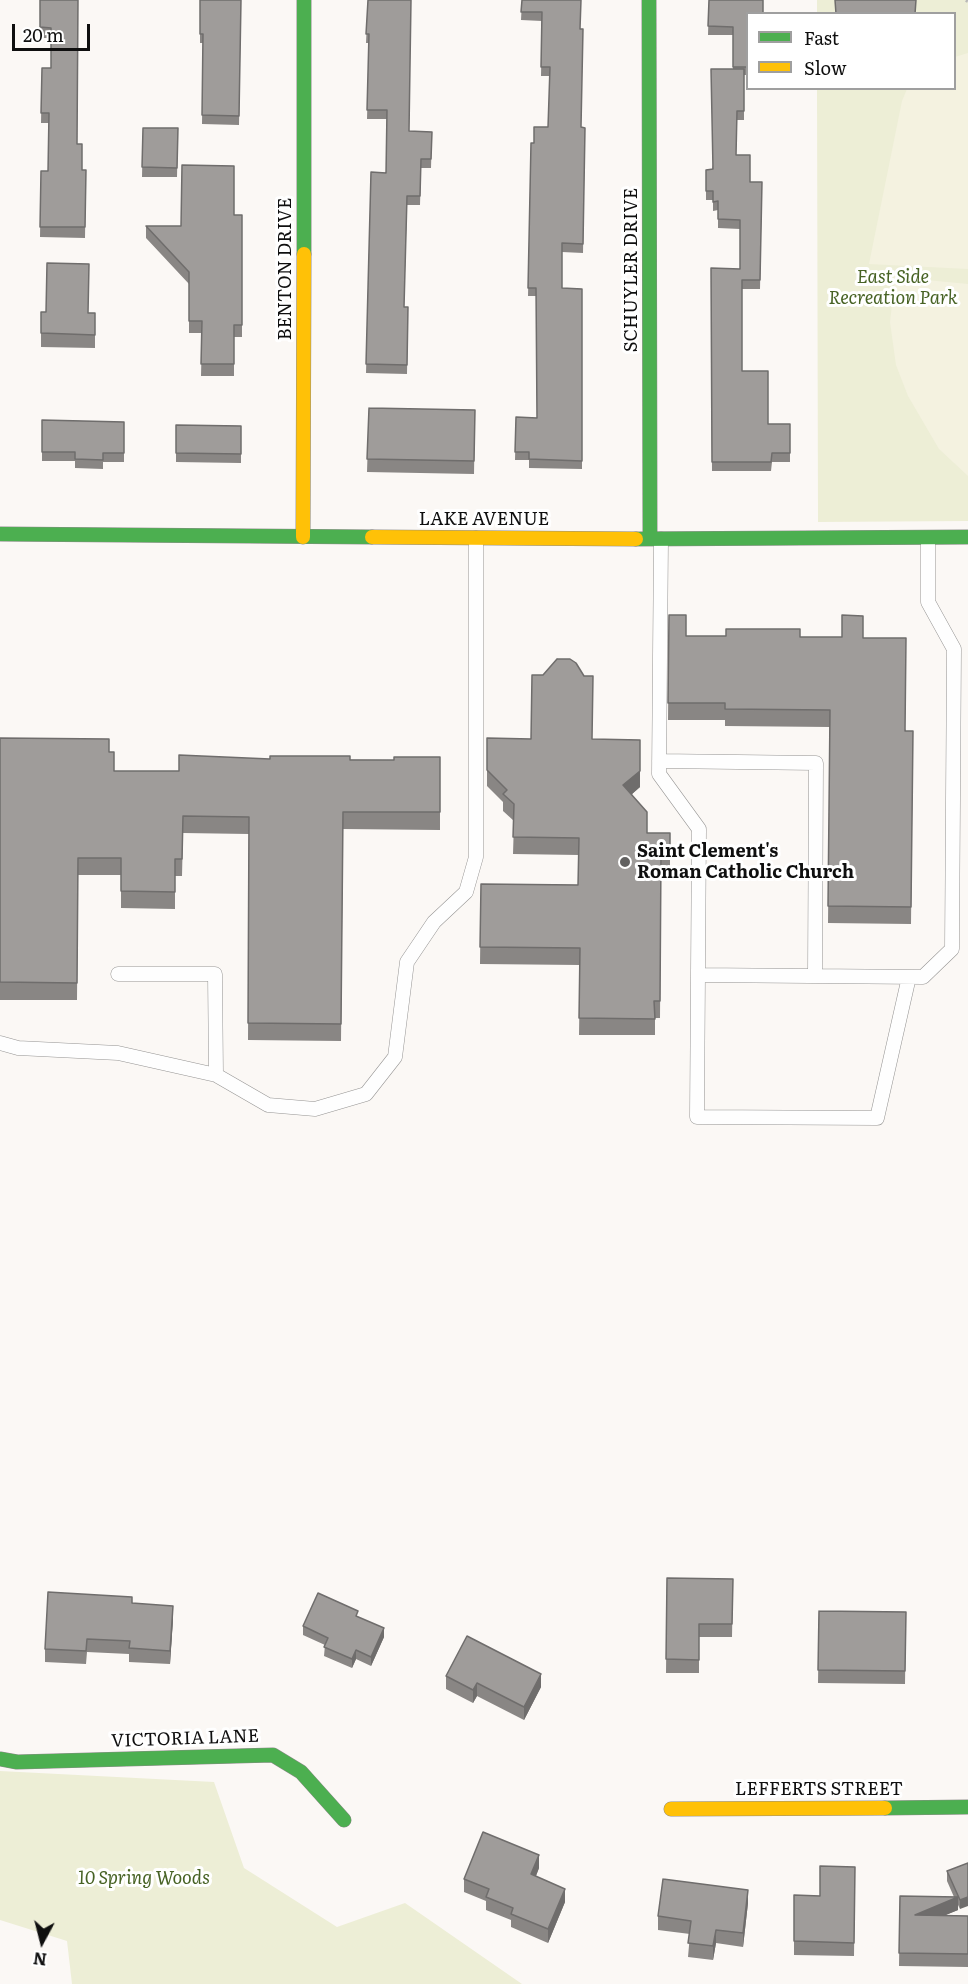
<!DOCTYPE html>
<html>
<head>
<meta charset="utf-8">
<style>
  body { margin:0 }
  #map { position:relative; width:968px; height:1984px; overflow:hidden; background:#fbf8f5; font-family:Literata,serif }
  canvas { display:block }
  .legend { position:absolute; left:746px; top:12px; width:210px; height:78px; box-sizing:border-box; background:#fff; border:2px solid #9f9f9f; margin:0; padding:8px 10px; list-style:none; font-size:18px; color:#0f0f0f }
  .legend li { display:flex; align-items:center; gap:12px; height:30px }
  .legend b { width:30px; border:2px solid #9f9f9f }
  .north { position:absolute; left:12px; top:1912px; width:60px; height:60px; -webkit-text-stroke:4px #fff; paint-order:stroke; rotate:187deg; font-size:16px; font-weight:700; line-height:24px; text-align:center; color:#0f0f0f }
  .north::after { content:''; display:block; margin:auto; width:21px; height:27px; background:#0f0f0f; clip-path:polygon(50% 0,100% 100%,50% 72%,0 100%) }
  .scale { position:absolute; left:12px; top:24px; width:78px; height:27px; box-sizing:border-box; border:3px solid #0f0f0f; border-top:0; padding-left:8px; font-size:18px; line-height:21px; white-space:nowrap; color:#0f0f0f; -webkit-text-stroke:4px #fff; paint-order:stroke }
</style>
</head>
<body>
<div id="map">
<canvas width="968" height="1984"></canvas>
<ul class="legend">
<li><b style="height:8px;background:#4caf50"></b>Fast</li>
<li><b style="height:8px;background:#ffc107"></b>Slow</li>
</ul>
<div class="north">N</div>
<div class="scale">20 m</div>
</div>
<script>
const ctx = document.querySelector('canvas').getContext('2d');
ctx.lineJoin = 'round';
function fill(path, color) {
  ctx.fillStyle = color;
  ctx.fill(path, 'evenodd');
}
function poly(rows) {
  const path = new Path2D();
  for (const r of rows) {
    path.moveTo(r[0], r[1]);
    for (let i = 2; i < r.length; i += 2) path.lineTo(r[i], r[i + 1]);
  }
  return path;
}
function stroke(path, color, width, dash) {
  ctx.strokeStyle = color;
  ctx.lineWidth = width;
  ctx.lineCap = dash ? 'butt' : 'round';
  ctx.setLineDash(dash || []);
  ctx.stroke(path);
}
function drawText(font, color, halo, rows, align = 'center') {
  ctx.font = font + ' Literata,serif';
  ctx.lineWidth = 6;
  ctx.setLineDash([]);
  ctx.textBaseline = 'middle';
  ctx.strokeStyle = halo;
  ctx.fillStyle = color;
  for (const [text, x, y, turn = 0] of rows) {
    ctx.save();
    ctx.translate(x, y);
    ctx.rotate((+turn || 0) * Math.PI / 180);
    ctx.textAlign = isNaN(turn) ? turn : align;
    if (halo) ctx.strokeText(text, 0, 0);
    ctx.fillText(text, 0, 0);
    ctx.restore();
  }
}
fill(poly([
  [817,0,968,0,968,521,818,522,817,89,954,88,954,14,817,13],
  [0,1771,214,1782,244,1868,337,1927,405,1903,522,1984,72,1984,67,1941,0,1920]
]), '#edeed6');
fill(poly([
  [968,53,968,269,869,264,902,101,907,89,954,88,955,57],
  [895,277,968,284,968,476,939,449,908,396,896,365,890,322]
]), '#f4f2e0');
const lane = poly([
  [661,539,659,774,699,829,697,1117,877,1118,909,977],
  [659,761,816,763,815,976],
  [118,974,215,974,216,1075],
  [698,975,923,977,952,949,954,649,928,602,928,538],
  [0,1043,18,1048,118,1053,216,1075,268,1105,315,1109,366,1094,395,1057,407,962,434,922,466,892,476,857,476,538]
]);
const fast = poly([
  [649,0,650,539],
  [304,254,304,0],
  [0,534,372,537],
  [636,539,968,537],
  [0,1759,17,1762,273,1755,301,1772,344,1820],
  [885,1808,968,1807]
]);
const slow = poly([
  [303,537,304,254],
  [372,537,636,539],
  [671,1809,885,1808]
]);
stroke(lane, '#959493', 15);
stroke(fast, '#8c8b89', 15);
stroke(slow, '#8c8b89', 15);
stroke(poly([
  [966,0,968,1]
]), '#b9b8b8', 4, [6, 3]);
stroke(lane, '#fefefe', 14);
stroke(fast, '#4caf50', 14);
stroke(slow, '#ffc107', 14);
fill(poly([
  [40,0,78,0,77,144,82,170,86,170,85,238,40,237,41,171,48,171,49,123,41,123,42,68,51,68,51,38,40,38],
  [200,0,241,0,239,125,202,124,203,43,200,43],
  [368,0,409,131,432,132,431,168,421,168,420,205,407,205,404,307,408,307,407,374,366,373,371,172,386,173,387,119,367,119,369,43,366,43],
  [522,0,580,29,581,127,585,128,583,253,562,252,562,288,582,289,582,469,529,468,529,460,515,460,516,417,537,418,536,296,528,296,531,143,534,143,548,127,550,76,541,76,542,21,521,20],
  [709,0,747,14,747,75,744,75,744,120,737,120,736,155,750,182,762,182,760,289,742,289,742,371,768,424,790,424,790,462,772,462,771,471,712,471,711,268,740,269,740,229,718,228,718,210,713,211,713,200,706,200,706,170,712,169,733,69,733,35,708,35],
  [143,128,178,128,177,177,142,177],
  [234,215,242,215,242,337,234,337,234,376,201,376,202,333,189,333,189,284,146,238,146,226,181,226],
  [41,312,95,313,95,348,41,347],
  [369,408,475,410,474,474,367,472],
  [42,420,124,422,124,462,103,462,103,469,75,468,75,461,42,461],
  [176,425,241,426,241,463,176,462],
  [669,615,686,636,863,638,906,731,913,731,911,924,828,923,830,727,725,726,725,720,668,720],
  [543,675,592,739,640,787,632,794,647,833,670,833,670,870,661,870,660,1018,655,1018,655,1035,579,1035,580,965,480,964,481,884,578,885,579,855,513,854,514,821,503,811,503,802,487,786,487,738,531,739],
  [0,738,109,752,114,771,179,771,270,759,394,760,440,757,440,830,343,829,341,1041,248,1040,249,834,183,833,182,876,175,876,175,909,121,908,121,875,78,875,77,1000,0,1000],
  [667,1578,733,1579,732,1637,699,1637,699,1673,666,1673],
  [132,1603,173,1619,170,1664,129,1662,129,1654,87,1652,86,1664,45,1662,45,1649],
  [819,1611,906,1612,905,1684,818,1683],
  [358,1617,384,1637,371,1666,356,1659,352,1668,324,1656,325,1645,303,1635,303,1626],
  [446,1676,541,1687,524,1720,477,1696,473,1703,446,1689],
  [968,1863,960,1909,958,1905,958,1910,945,1915,968,1916,968,1967,899,1966,900,1896,954,1897,947,1881,947,1871],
  [855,1867,854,1956,794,1955,794,1895,820,1896],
  [539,1868,536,1876,565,1902,548,1943,511,1927,511,1920,486,1910,486,1901,464,1892,464,1879],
  [748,1903,743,1947,716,1943,713,1960,688,1957,690,1934,658,1930,658,1916]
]), '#898684');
fill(poly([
  [640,740,640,787,623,802,623,785],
  [173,1606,173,1619,170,1664,170,1651],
  [384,1628,384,1637,371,1666,371,1657],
  [356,1650,356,1659,352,1668,352,1659],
  [541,1674,541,1687,524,1720,524,1707],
  [477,1683,477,1696,473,1703,473,1690],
  [539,1855,539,1868,531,1888,531,1874],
  [565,1889,565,1902,548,1943,548,1929],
  [748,1890,748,1903,743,1947,743,1933],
  [958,1897,958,1910,915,1928,915,1915],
  [968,1897,968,1906,960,1909,960,1900],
  [716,1930,716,1943,713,1960,713,1946]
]), '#6f6d6c');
const building = poly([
  [40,0,78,0,77,144,82,144,82,170,86,170,85,227,40,227,41,171,48,171,49,113,41,113,42,68,51,68,51,28,40,27,40,0],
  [200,0,241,0,239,116,202,115,203,34,200,34,200,0],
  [368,0,411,0,409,131,432,132,431,159,421,159,420,196,407,196,404,307,408,307,407,365,366,364,371,172,386,173,387,110,367,110,369,34,366,34,368,0],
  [522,0,581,0,580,29,583,29,581,127,585,128,583,244,562,243,562,288,582,289,582,461,529,459,529,452,515,452,516,417,537,418,536,288,528,288,531,143,534,143,534,127,548,127,550,67,541,67,542,12,521,12,522,0],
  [709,0,763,0,763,14,747,14,747,67,733,67,733,27,708,26,709,0],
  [835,0,916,0,915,14,836,14,835,0],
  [711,69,744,69,744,111,737,111,736,155,750,155,750,182,762,182,760,280,742,280,742,371,768,371,768,424,790,424,790,453,772,453,771,462,712,462,711,268,740,269,740,220,718,219,718,201,713,202,713,191,706,191,706,170,713,169,711,69],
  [143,128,178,128,177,168,142,167,143,128],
  [182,165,234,166,234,215,242,215,242,325,234,325,234,364,201,364,202,321,189,321,189,272,146,226,181,226,182,165],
  [47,263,89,264,88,313,95,313,95,335,41,333,41,312,46,312,47,263],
  [369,408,475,410,474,461,367,459,369,408],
  [42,420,124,422,124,453,103,453,103,460,75,459,75,452,42,452,42,420],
  [176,425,241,426,241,454,176,453,176,425],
  [669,615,686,615,686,636,726,636,726,629,800,629,800,637,842,637,842,615,863,616,863,638,906,638,905,731,913,731,911,907,828,906,830,710,725,709,725,703,668,703,669,615],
  [557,659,570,659,576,663,584,676,593,676,592,739,640,740,640,771,623,785,647,812,647,833,670,833,670,853,661,853,660,1001,654,1001,655,1019,579,1018,580,948,480,947,481,884,578,885,579,838,513,837,514,804,503,794,507,790,487,770,487,738,531,739,532,675,543,675,557,659],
  [0,738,109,739,109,752,114,752,114,771,179,771,179,755,270,759,270,756,350,756,350,760,394,760,394,757,440,757,440,812,343,812,341,1024,248,1023,249,817,183,816,182,859,175,859,175,892,121,891,121,858,78,858,77,983,0,982,0,738],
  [667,1578,733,1579,732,1624,699,1624,699,1660,666,1659,667,1578],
  [48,1592,132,1597,132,1603,173,1606,170,1651,129,1648,130,1641,87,1639,86,1651,45,1649,48,1592],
  [318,1593,358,1611,356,1616,384,1628,371,1657,356,1650,352,1659,324,1647,328,1638,303,1626,318,1593],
  [819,1611,906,1612,905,1671,818,1670,819,1611],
  [467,1636,541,1674,524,1707,477,1683,473,1690,446,1676,467,1636],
  [483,1832,539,1855,531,1874,565,1889,548,1929,511,1914,513,1908,486,1897,489,1889,464,1879,483,1832],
  [968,1863,968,1897,960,1900,947,1871,968,1863],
  [820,1866,855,1867,854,1943,794,1941,794,1895,820,1896,820,1866],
  [663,1879,748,1890,743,1933,716,1930,713,1946,688,1943,691,1921,658,1916,663,1879],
  [900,1896,958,1897,915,1915,968,1916,968,1954,899,1953,900,1896]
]);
fill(building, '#9f9c9a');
stroke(building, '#6f6d6c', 1.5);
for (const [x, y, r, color] of [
  [625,862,6,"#626160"]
]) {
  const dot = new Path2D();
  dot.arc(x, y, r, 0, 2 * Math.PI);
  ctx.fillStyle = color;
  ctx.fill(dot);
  stroke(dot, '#fff', 2);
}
drawText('18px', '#0f0f0f', '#fff', [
  ["BENTON DRIVE",286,269,-90],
  ["SCHUYLER DRIVE",632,270,-90],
  ["LAKE AVENUE",484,520],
  ["VICTORIA LANE",185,1739,-2],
  ["LEFFERTS STREET",819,1790]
]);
drawText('italic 18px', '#476224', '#fff', [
  ["East Side",893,278],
  ["Recreation Park",893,299],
  ["10 Spring Woods",144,1879]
]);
drawText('bold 18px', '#0f0f0f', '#fff', [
  ["Saint Clement's",637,852],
  ["Roman Catholic Church",637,873]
], 'left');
</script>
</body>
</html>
